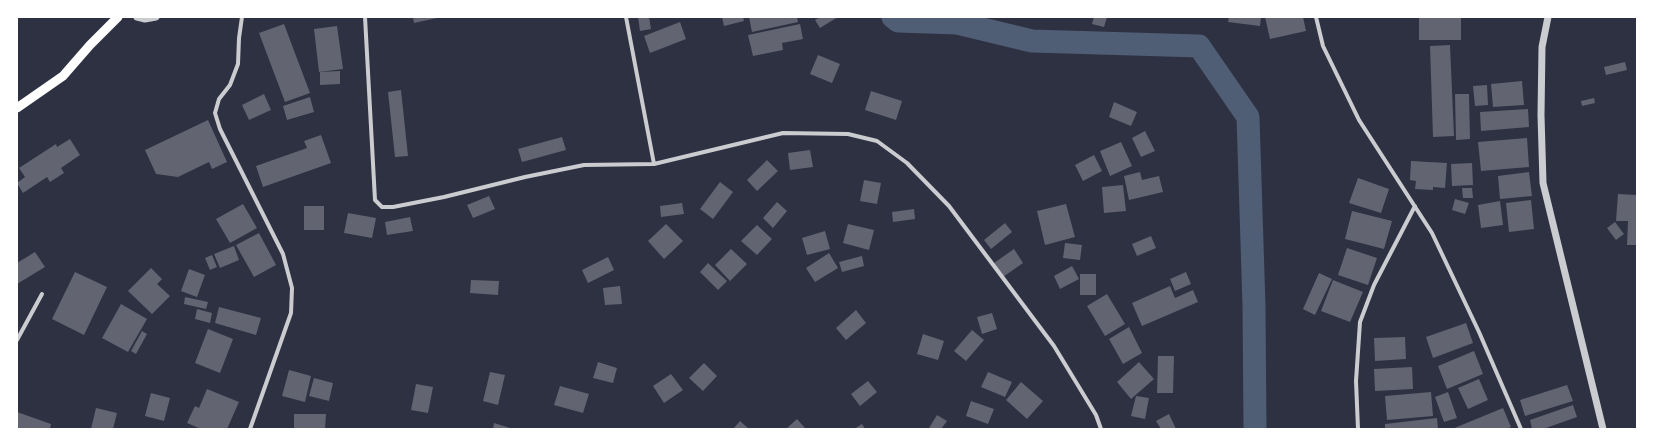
<!DOCTYPE html>
<html>
<head>
<meta charset="utf-8">
<style>
  body { margin:0 }
  #map { position:relative; width:1654px; height:446px; overflow:hidden; background:#2d3142; font-family:"PT Serif",serif }
  canvas { display:block }
  .frame { position:absolute; inset:0; border:18px solid #fff; pointer-events:none }
</style>
</head>
<body>
<div id="map">
<canvas width="1654" height="446"></canvas>
<div class="frame"></div>
</div>
<script>
const ctx = document.querySelector('canvas').getContext('2d');
ctx.lineJoin = 'round';
function poly(rows) {
  const path = new Path2D();
  for (const r of rows) {
    path.moveTo(r[0], r[1]);
    for (let i = 2; i < r.length; i += 2) path.lineTo(r[i], r[i + 1]);
  }
  return path;
}
function stroke(path, color, width, dash) {
  ctx.strokeStyle = color;
  ctx.lineWidth = width;
  ctx.lineCap = dash ? 'butt' : 'round';
  ctx.setLineDash(dash || []);
  ctx.stroke(path);
}
function fill(path, color) {
  ctx.fillStyle = color;
  ctx.fill(path, 'evenodd');
}
stroke(poly([
  [893,17,898,21,957,23,1032,41,1199,46,1248,117,1254,306,1255,429]
]), '#4f5d75', 23);
fill(poly([
  [413,17,437,17,437,18,414,23],
  [638,17,649,17,651,29,640,31],
  [722,17,743,17,744,21,724,26],
  [749,17,797,17,798,22,752,32],
  [820,17,838,17,820,28,815,20],
  [1094,17,1107,17,1104,27,1092,24],
  [1229,17,1261,17,1260,26,1228,22],
  [1265,17,1303,17,1306,31,1270,39],
  [1419,17,1461,17,1461,40,1419,40],
  [680,22,686,39,650,53,644,36],
  [284,24,310,93,285,102,259,33],
  [800,24,803,39,782,43,783,50,753,56,748,35],
  [337,26,343,69,319,72,314,29],
  [1450,45,1454,136,1433,137,1430,46],
  [818,55,840,64,832,83,810,74],
  [1625,62,1627,70,1606,75,1604,67],
  [340,71,340,84,320,85,320,72],
  [1522,81,1524,105,1493,107,1491,84],
  [1487,85,1488,105,1475,106,1473,86],
  [401,90,408,156,395,157,388,92],
  [871,91,902,101,896,120,865,110],
  [264,94,271,110,249,120,242,105],
  [1455,94,1469,94,1470,139,1456,140],
  [310,97,314,112,287,120,283,106],
  [1594,98,1595,103,1582,106,1581,101],
  [1114,102,1137,112,1131,126,1109,117],
  [1528,109,1529,127,1481,131,1480,112],
  [208,120,227,162,212,169,209,162,178,177,156,174,145,150],
  [1145,131,1155,151,1141,157,1132,138],
  [321,135,331,163,263,187,256,166,307,148,304,141],
  [562,137,566,150,522,162,518,149],
  [1527,138,1529,167,1481,171,1478,142],
  [70,139,80,155,61,168,64,173,50,182,47,177,23,193,17,183,25,177,19,168,56,144,57,147],
  [1121,142,1132,166,1110,176,1100,151],
  [810,150,813,167,790,170,788,153],
  [1094,155,1102,171,1083,181,1075,165],
  [767,160,778,171,757,191,747,180],
  [1411,161,1447,163,1445,188,1433,187,1433,190,1415,189,1416,181,1410,180],
  [1472,163,1473,185,1452,186,1451,164],
  [1140,172,1142,180,1159,176,1163,192,1129,200,1124,176],
  [1529,172,1532,196,1500,199,1498,176],
  [1358,178,1389,189,1381,213,1349,203],
  [864,180,881,183,877,204,860,201],
  [720,182,733,192,713,219,700,209],
  [1123,185,1126,211,1104,213,1102,187],
  [1462,188,1472,188,1473,198,1463,198],
  [1618,194,1637,195,1637,245,1627,245,1628,221,1616,221],
  [489,196,495,209,473,218,467,205],
  [1455,199,1469,203,1465,214,1452,210],
  [1531,200,1534,229,1509,232,1506,203],
  [1500,201,1503,225,1481,228,1478,205],
  [777,202,787,211,773,228,763,218],
  [682,203,684,214,661,217,660,206],
  [243,204,257,228,230,243,216,219],
  [1066,204,1075,237,1045,245,1037,211],
  [304,206,324,206,324,230,304,230],
  [914,209,915,219,893,222,892,212],
  [1352,211,1392,221,1384,249,1345,239],
  [348,213,376,218,372,238,344,233],
  [410,217,413,231,387,235,385,222],
  [1615,222,1624,234,1616,240,1607,228],
  [1005,223,1012,232,991,249,984,240],
  [666,224,683,241,664,259,648,241],
  [848,224,874,230,869,250,843,243],
  [757,225,772,239,757,255,741,241],
  [825,231,830,249,807,255,802,238],
  [259,233,276,265,254,277,236,245],
  [1151,236,1156,248,1137,256,1132,244],
  [1065,243,1082,245,1080,260,1063,258],
  [234,246,239,260,220,268,214,254],
  [1347,248,1377,258,1368,285,1338,275],
  [731,249,747,264,730,281,715,265],
  [1014,249,1023,263,1003,277,994,263],
  [35,252,45,267,17,284,17,263],
  [829,253,838,268,815,282,806,268],
  [212,255,217,267,210,270,205,258],
  [862,256,864,266,842,272,839,262],
  [608,257,614,270,588,283,582,270],
  [708,263,727,281,718,290,700,272],
  [1072,266,1079,279,1060,289,1054,276],
  [151,268,162,279,157,284,170,296,152,314,128,291],
  [189,269,205,275,197,297,181,291],
  [75,272,107,287,84,335,52,319],
  [1186,272,1191,284,1175,291,1170,279],
  [1319,273,1332,279,1315,315,1303,309],
  [1080,274,1096,274,1096,295,1080,295],
  [471,280,499,281,498,295,470,293],
  [1333,280,1363,292,1350,322,1321,311],
  [620,286,622,304,605,305,603,288],
  [1170,286,1175,298,1193,290,1198,302,1142,326,1132,303],
  [1107,294,1125,324,1105,336,1087,306],
  [185,297,208,302,206,309,184,304],
  [121,304,147,319,128,352,102,338],
  [219,307,261,318,256,335,215,323],
  [197,309,212,313,210,323,195,319],
  [856,310,866,323,846,340,836,328],
  [992,313,997,329,982,334,977,317],
  [1466,323,1473,343,1433,358,1426,337],
  [1129,327,1142,353,1123,364,1109,339],
  [208,329,233,339,220,373,195,363],
  [972,330,984,340,966,361,954,351],
  [142,331,147,334,136,354,131,351],
  [923,334,944,341,938,360,917,354],
  [1405,337,1406,359,1375,361,1374,338],
  [1474,351,1483,374,1447,389,1438,366],
  [1158,356,1174,356,1173,393,1157,393],
  [598,362,617,368,613,383,593,378],
  [1139,362,1154,379,1131,399,1117,382],
  [704,363,717,376,703,391,689,378],
  [1412,367,1413,389,1375,391,1374,369],
  [289,370,311,376,305,402,282,396],
  [490,372,505,375,498,405,483,401],
  [988,372,1012,382,1005,397,981,387],
  [671,374,683,390,664,403,653,386],
  [314,378,333,383,329,401,309,396],
  [1479,379,1488,400,1468,409,1458,388],
  [868,381,877,392,860,406,851,394],
  [1021,382,1043,401,1027,419,1006,400],
  [416,384,433,387,428,413,411,410],
  [1567,385,1573,401,1525,416,1520,400],
  [560,386,589,394,583,413,554,405],
  [207,389,239,402,227,429,201,429,187,423,195,406,199,408],
  [1431,392,1433,416,1387,420,1385,396],
  [1448,392,1457,418,1444,422,1435,397],
  [151,393,170,398,164,421,145,416],
  [1136,396,1149,398,1145,419,1131,416],
  [971,401,994,409,988,424,966,416],
  [1573,405,1577,417,1543,429,1532,429,1530,420],
  [96,408,117,413,113,429,91,429],
  [1503,408,1511,427,1506,429,1452,429],
  [17,412,51,424,50,429,17,429],
  [294,414,326,414,325,429,294,429],
  [1169,414,1176,429,1161,429,1156,421],
  [937,415,947,421,941,429,930,429,929,428],
  [1437,418,1438,429,1385,429,1385,424],
  [797,419,805,428,804,429,786,429],
  [740,421,749,429,733,429],
  [494,423,510,428,509,429,493,429],
  [862,424,865,429,854,429]
]), '#626471');
stroke(poly([
  [242,17,239,38,238,64,230,85,219,99,215,113,220,129,283,254,292,288,291,313,250,429],
  [365,17,375,200,382,207,393,207,444,197,525,177,584,165,654,164],
  [626,17,654,164,783,133,848,134,877,141,907,163,949,206,1054,346,1096,415,1101,429],
  [1316,17,1323,46,1359,120,1432,233,1479,332,1521,429],
  [17,340,42,294],
  [1358,429,1356,381,1360,322,1374,285,1415,206]
]), '#caccd0', 4);
stroke(poly([
  [137,17,145,19,156,17],
  [1548,17,1542,47,1541,115,1543,183,1603,429]
]), '#caccd0', 7);
stroke(poly([
  [17,108,63,76,90,45,118,17]
]), '#fff', 9);
</script>
</body>
</html>
